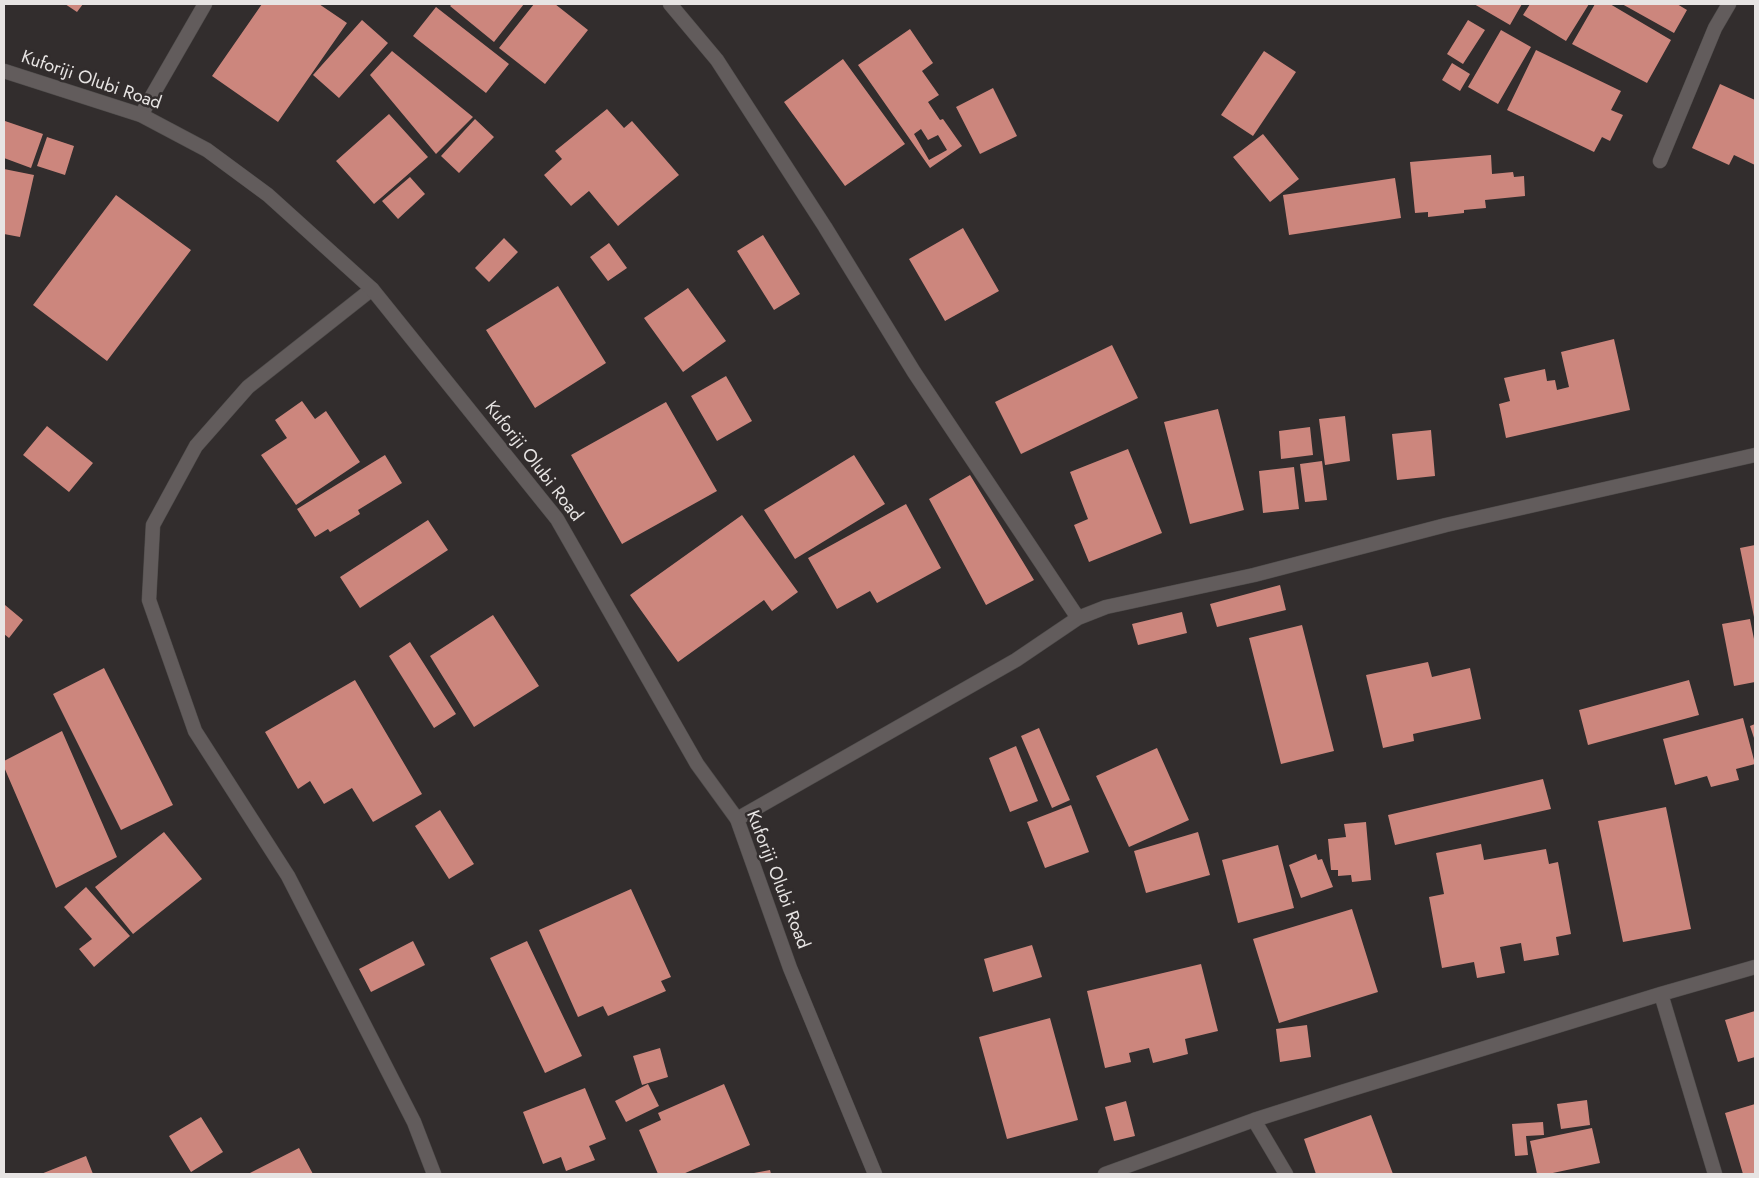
<!DOCTYPE html>
<html>
<head>
<meta charset="utf-8">
<style>
  body { margin:0 }
  #map { position:relative; width:1759px; height:1178px; overflow:hidden; background:#322d2d; font-family:Jost,sans-serif }
  canvas { display:block }
  .frame { position:absolute; inset:0; border:5px solid #e7e4e3; pointer-events:none }
</style>
</head>
<body>
<div id="map">
<canvas width="1759" height="1178"></canvas>
<div class="frame"></div>
</div>
<script>
const ctx = document.querySelector('canvas').getContext('2d');
ctx.lineJoin = 'round';
function fill(path, color) {
  ctx.fillStyle = color;
  ctx.fill(path, 'evenodd');
}
function poly(rows) {
  const path = new Path2D();
  for (const r of rows) {
    path.moveTo(r[0], r[1]);
    for (let i = 2; i < r.length; i += 2) path.lineTo(r[i], r[i + 1]);
  }
  return path;
}
function stroke(path, color, width, dash) {
  ctx.strokeStyle = color;
  ctx.lineWidth = width;
  ctx.lineCap = dash ? 'butt' : 'round';
  ctx.setLineDash(dash || []);
  ctx.stroke(path);
}
function drawText(font, color, halo, rows, align = 'center') {
  ctx.font = font + ' Jost,sans-serif';
  ctx.lineWidth = 5;
  ctx.setLineDash([]);
  ctx.textBaseline = 'middle';
  ctx.strokeStyle = halo;
  ctx.fillStyle = color;
  for (const [text, x, y, turn = 0] of rows) {
    ctx.save();
    ctx.translate(x, y);
    ctx.rotate((+turn || 0) * Math.PI / 180);
    ctx.textAlign = isNaN(turn) ? turn : align;
    if (halo) ctx.strokeText(text, 0, 0);
    ctx.fillText(text, 0, 0);
    ctx.restore();
  }
}
fill(poly([
  [65,4,83,4,77,12],
  [262,4,319,4,347,23,278,122,212,76],
  [452,4,524,4,494,42,450,6],
  [534,4,555,4,588,30,545,84,499,48],
  [1474,4,1522,4,1510,25],
  [1530,4,1589,4,1566,41,1523,15],
  [1595,4,1610,4,1671,40,1647,83,1572,44],
  [1622,4,1677,4,1687,10,1674,33],
  [436,7,509,64,486,93,413,36],
  [362,20,388,43,339,98,313,75],
  [1468,20,1485,30,1463,64,1447,54],
  [910,29,933,63,922,71,939,95,928,102,940,120,943,119,962,146,930,168,858,65],
  [921,129,928,140,938,135,947,150,929,160,914,134],
  [1501,30,1531,47,1498,104,1468,87],
  [1536,50,1621,91,1611,110,1623,115,1610,141,1602,137,1594,152,1507,110],
  [392,51,473,117,436,154,370,75],
  [1264,51,1296,72,1253,136,1221,115],
  [843,59,905,144,845,186,784,102],
  [1452,63,1470,74,1460,91,1442,80],
  [1720,84,1755,100,1755,165,1734,155,1729,165,1692,148],
  [993,88,1017,136,980,154,956,107],
  [607,109,624,128,632,121,679,175,618,226,589,191,571,206,544,175,562,159,555,151],
  [389,114,428,157,374,204,336,161],
  [475,119,494,137,459,173,441,156],
  [5,121,43,134,31,168,4,158],
  [1263,134,1299,179,1270,202,1233,157],
  [47,137,74,146,65,175,37,166],
  [1491,155,1492,174,1513,172,1514,177,1524,176,1525,196,1485,200,1486,208,1464,210,1464,213,1428,217,1428,212,1415,213,1410,162],
  [4,169,34,175,20,237,4,234],
  [410,177,425,194,398,219,382,201],
  [1395,178,1401,218,1289,235,1283,195],
  [116,195,191,250,107,361,33,305],
  [963,228,999,291,945,321,909,259],
  [763,235,800,294,774,310,737,251],
  [504,238,518,252,489,282,475,268],
  [609,243,627,268,608,281,590,257],
  [558,286,606,363,535,408,486,330],
  [688,288,726,341,683,372,644,318],
  [1614,339,1630,410,1506,438,1499,404,1510,401,1504,378,1545,369,1547,381,1555,380,1557,390,1569,387,1561,352],
  [1112,345,1138,398,1021,454,995,402],
  [726,376,752,421,717,441,691,396],
  [302,401,315,419,326,411,360,462,296,505,261,455,287,438,275,420],
  [666,402,717,491,622,544,571,455],
  [1218,409,1244,510,1190,524,1164,422],
  [1345,416,1350,461,1325,465,1319,419],
  [47,426,93,463,69,492,23,455],
  [1310,427,1313,455,1281,459,1279,431],
  [1431,430,1435,476,1397,480,1392,434],
  [1128,449,1162,533,1089,562,1074,525,1088,519,1070,472],
  [385,455,402,483,358,510,360,514,330,532,328,529,315,537,297,509],
  [854,455,885,504,795,559,764,510],
  [1322,461,1327,500,1305,502,1300,464],
  [1294,467,1299,509,1263,513,1259,471],
  [970,475,1034,580,986,605,929,499],
  [906,504,941,568,877,603,870,591,837,609,808,558],
  [742,515,798,592,772,611,764,600,678,662,630,595],
  [428,520,448,550,360,608,340,577],
  [1755,545,1755,617,1754,617,1740,548],
  [1280,585,1286,610,1217,627,1210,604],
  [5,605,23,620,9,638,4,634,4,607],
  [1182,612,1187,633,1138,645,1132,624],
  [493,615,539,686,474,727,430,656],
  [1750,619,1755,644,1755,682,1734,686,1722,624],
  [1302,625,1334,751,1281,764,1249,638],
  [410,642,456,714,434,728,389,656],
  [1428,662,1432,677,1470,668,1481,719,1413,734,1414,741,1383,748,1366,675],
  [104,668,173,805,121,830,53,694],
  [355,680,422,794,373,822,352,788,324,804,310,781,298,789,265,732],
  [1689,680,1699,715,1588,745,1579,710],
  [1743,718,1755,764,1736,769,1739,780,1711,787,1707,776,1675,785,1663,739],
  [1755,724,1755,741,1750,726],
  [1039,728,1070,800,1052,808,1021,736],
  [62,731,117,857,56,888,4,767,4,761],
  [1016,746,1038,801,1010,812,989,758],
  [1157,748,1189,820,1129,847,1096,776],
  [1543,779,1551,809,1395,845,1388,815],
  [1071,805,1089,852,1045,868,1027,822],
  [1666,807,1691,929,1623,942,1598,821],
  [440,810,474,864,449,879,415,826],
  [1366,822,1371,880,1352,882,1351,875,1338,876,1338,870,1331,870,1328,839,1346,837,1344,824],
  [164,832,202,879,133,934,95,887],
  [1198,832,1210,875,1146,893,1134,851],
  [1481,844,1484,860,1546,849,1549,864,1558,862,1571,934,1556,937,1559,955,1524,961,1521,943,1500,947,1505,973,1477,978,1474,962,1442,968,1429,897,1444,894,1436,853],
  [1278,845,1294,908,1238,923,1222,860],
  [1316,854,1318,860,1322,859,1333,887,1301,898,1289,865],
  [86,887,130,936,94,967,79,949,92,939,64,907],
  [631,889,671,977,661,981,666,991,608,1016,603,1006,578,1017,539,930],
  [1352,909,1378,992,1279,1023,1253,939],
  [413,941,425,965,371,992,359,969],
  [527,941,582,1056,545,1073,490,958],
  [1032,945,1042,977,993,992,984,959],
  [1201,964,1218,1031,1185,1039,1188,1054,1153,1063,1149,1048,1129,1053,1131,1062,1105,1068,1087,991],
  [1755,1011,1755,1057,1738,1062,1725,1020],
  [1050,1018,1078,1120,1007,1139,979,1037],
  [1307,1025,1311,1057,1280,1062,1276,1029],
  [660,1048,668,1077,642,1085,633,1056],
  [648,1084,659,1106,626,1122,615,1101],
  [724,1084,750,1145,683,1174,658,1174,639,1130,661,1120,658,1113],
  [585,1088,606,1139,589,1146,595,1160,566,1171,561,1157,543,1164,523,1112],
  [1587,1100,1590,1125,1561,1129,1557,1104],
  [1126,1101,1135,1136,1114,1141,1105,1107],
  [1755,1104,1755,1174,1743,1174,1725,1113],
  [1371,1115,1393,1174,1316,1174,1304,1139],
  [201,1117,223,1152,191,1172,169,1136],
  [1543,1122,1544,1135,1526,1136,1528,1155,1515,1156,1512,1124],
  [1592,1128,1600,1163,1548,1174,1537,1174,1530,1141],
  [299,1148,313,1174,248,1174],
  [86,1156,93,1174,41,1174],
  [770,1170,771,1174,754,1174,754,1173]
]), '#cc867d');
const minor = poly([
  [670,4,717,60,825,227,914,372,1078,618],
  [141,115,205,4],
  [1660,161,1715,28,1729,4],
  [372,289,248,387,196,446,153,525,149,600,195,731,288,876,414,1122,434,1174],
  [737,819,1016,660,1078,618,1106,607,1254,575,1446,525,1755,455],
  [1661,994,1715,1174],
  [1254,1120,1286,1174],
  [1105,1174,1254,1120,1342,1092,1661,994,1755,967]
]);
const tertiary = poly([
  [4,71,141,115,207,150,268,195,372,289,557,519,697,764,737,819,790,968,875,1174]
]);
stroke(minor, '#4f4c4b', 15);
stroke(tertiary, '#4f4c4b', 15);
stroke(minor, '#625c5c', 14);
stroke(tertiary, '#625c5c', 14);
drawText('18px', '#e7e4e3', '#322d2d', [
  ["Kuforiji Olubi Road",91,81,19],
  ["Kuforiji Olubi Road",533,462,52],
  ["Kuforiji Olubi Road",777,880,69]
]);
</script>
</body>
</html>
